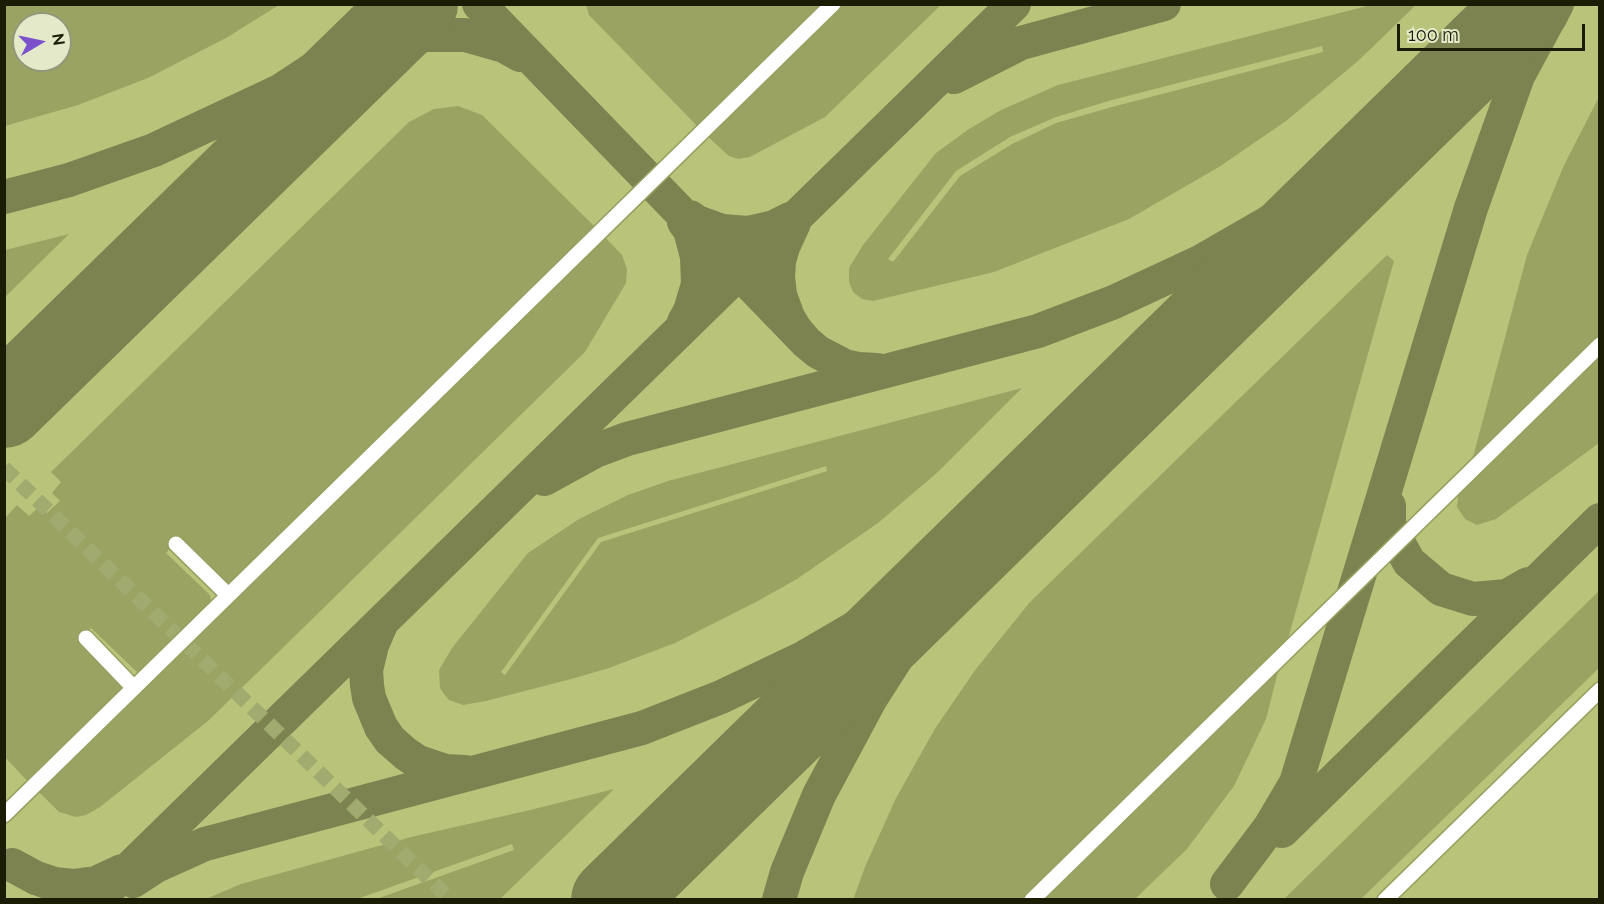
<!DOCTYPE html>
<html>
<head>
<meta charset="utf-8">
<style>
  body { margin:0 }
  #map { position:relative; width:1604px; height:904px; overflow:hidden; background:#c3cd8a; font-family:Raleway,sans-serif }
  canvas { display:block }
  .frame { position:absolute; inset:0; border:6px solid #1a1d03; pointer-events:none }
  .north { position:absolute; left:12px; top:12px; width:60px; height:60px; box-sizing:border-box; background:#e4eac9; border:2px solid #93987a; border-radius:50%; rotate:81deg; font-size:16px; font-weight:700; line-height:24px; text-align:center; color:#1a1d03 }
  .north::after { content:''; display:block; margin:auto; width:21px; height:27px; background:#7b52cc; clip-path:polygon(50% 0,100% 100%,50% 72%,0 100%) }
  .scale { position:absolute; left:1397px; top:24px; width:188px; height:27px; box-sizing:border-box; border:3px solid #1a1d03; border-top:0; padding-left:8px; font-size:18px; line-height:21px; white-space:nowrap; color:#1a1d03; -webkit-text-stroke:4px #e4eac9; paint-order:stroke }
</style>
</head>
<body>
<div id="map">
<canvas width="1604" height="904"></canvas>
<div class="frame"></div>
<div class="north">N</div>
<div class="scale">100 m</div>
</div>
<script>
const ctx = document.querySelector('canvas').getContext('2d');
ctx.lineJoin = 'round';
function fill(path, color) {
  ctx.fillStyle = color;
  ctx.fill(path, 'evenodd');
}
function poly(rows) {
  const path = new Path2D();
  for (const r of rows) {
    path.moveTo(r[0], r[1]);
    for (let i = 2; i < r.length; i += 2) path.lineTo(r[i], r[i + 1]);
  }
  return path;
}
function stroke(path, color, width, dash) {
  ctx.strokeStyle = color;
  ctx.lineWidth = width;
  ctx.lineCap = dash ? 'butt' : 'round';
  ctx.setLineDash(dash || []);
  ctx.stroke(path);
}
fill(poly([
  [5,5,1599,5,1599,899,5,899],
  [24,24,60,24,60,60,24,60]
]), '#b9c47a');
fill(poly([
  [1375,4,1416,5,1358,61,1286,121,1219,167,1129,219,994,272,873,301,862,299,853,292,849,282,849,268,863,245,936,153,969,129,1001,110,1058,85],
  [1322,46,1323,52,1112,107,1056,123,1012,144,960,176,893,262,888,259,956,171,1010,137,1056,117,1112,100],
  [4,5,5,4,279,5,226,38,148,78,78,105,5,126],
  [24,24,60,24,60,60,24,60],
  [586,5,829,5,701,130,589,15],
  [840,5,941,5,825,117,750,157,738,159,729,156,706,135],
  [1599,97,1599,341,1470,468,1527,255,1564,165],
  [458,106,482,115,598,230,233,586,223,584,178,539,166,553,210,595,212,607,143,673,138,673,91,628,79,640,125,686,30,784,5,757,5,518,17,505,29,516,40,506,47,513,60,501,52,493,61,482,51,472,409,122,434,109],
  [69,234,5,297,5,250],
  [603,235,622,255,627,269,626,283,585,352,208,721,100,807,86,815,76,817,59,812,36,789],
  [1387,255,1394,261,1288,639,1025,899,853,900,865,867,896,798,936,727,976,669,1030,602],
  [1599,349,1599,443,1496,519,1477,525,1465,519,1457,507,1459,486],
  [1022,388,938,472,878,523,797,579,756,602,675,643,609,668,575,678,486,701,463,705,449,700,444,694,440,688,439,670,452,648,528,553,579,519,628,495,668,481],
  [826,466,827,471,601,542,505,675,501,672,598,538],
  [1599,591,1599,668,1361,899,1284,899],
  [1281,660,1266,719,1234,786,1187,849,1135,899,1036,900],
  [614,789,500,899,376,899,514,850,512,844,357,899,206,899,241,884,411,837,530,810]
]), '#9ba363');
stroke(poly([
  [479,4,806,342],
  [353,66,387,46,426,35,465,35,504,46,520,55],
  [954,77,1021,43,1164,4],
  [4,197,69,180,154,150,280,91,362,37,405,4],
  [690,217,697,222,722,231,748,233,774,227,790,219],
  [794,223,783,247,779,261,778,277,780,295,788,317,795,329,806,342,818,352,845,366,859,369,877,370],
  [684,322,690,311,698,284,697,257,690,230,684,222],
  [544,479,595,451,627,439,1038,331,1114,302,1200,262,1266,224,1291,208,1361,157,1430,101],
  [1389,506,1389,525,1409,562,1441,589,1473,599,1507,596,1528,584],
  [381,624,372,645,366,670,367,685,369,698,381,727,390,740,406,754,418,762,445,771,465,772],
  [1282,831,1600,520],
  [12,865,36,878,54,884,73,886,96,883,122,871],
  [133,881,156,866,205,844,642,728,721,697,805,657,858,626,956,556,1036,486],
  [1227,884,1270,827,1296,783,1471,208,1518,76,1557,4],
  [97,900,1014,4],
  [779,900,787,872,819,795,871,698,915,629,946,589,969,562]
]), '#7c8351', 34);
stroke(poly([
  [4,406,416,4],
  [613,900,1529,4]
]), '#7c8351', 84);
stroke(poly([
  [4,468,451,900]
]), '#a1aa6f', 15, [15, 8]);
const minor = poly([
  [176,544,228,595],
  [86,638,134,688],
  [4,815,833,4],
  [1032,900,1600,345],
  [1385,900,1600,690]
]);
stroke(minor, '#97a05f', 18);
stroke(minor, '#fff', 15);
</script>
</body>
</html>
